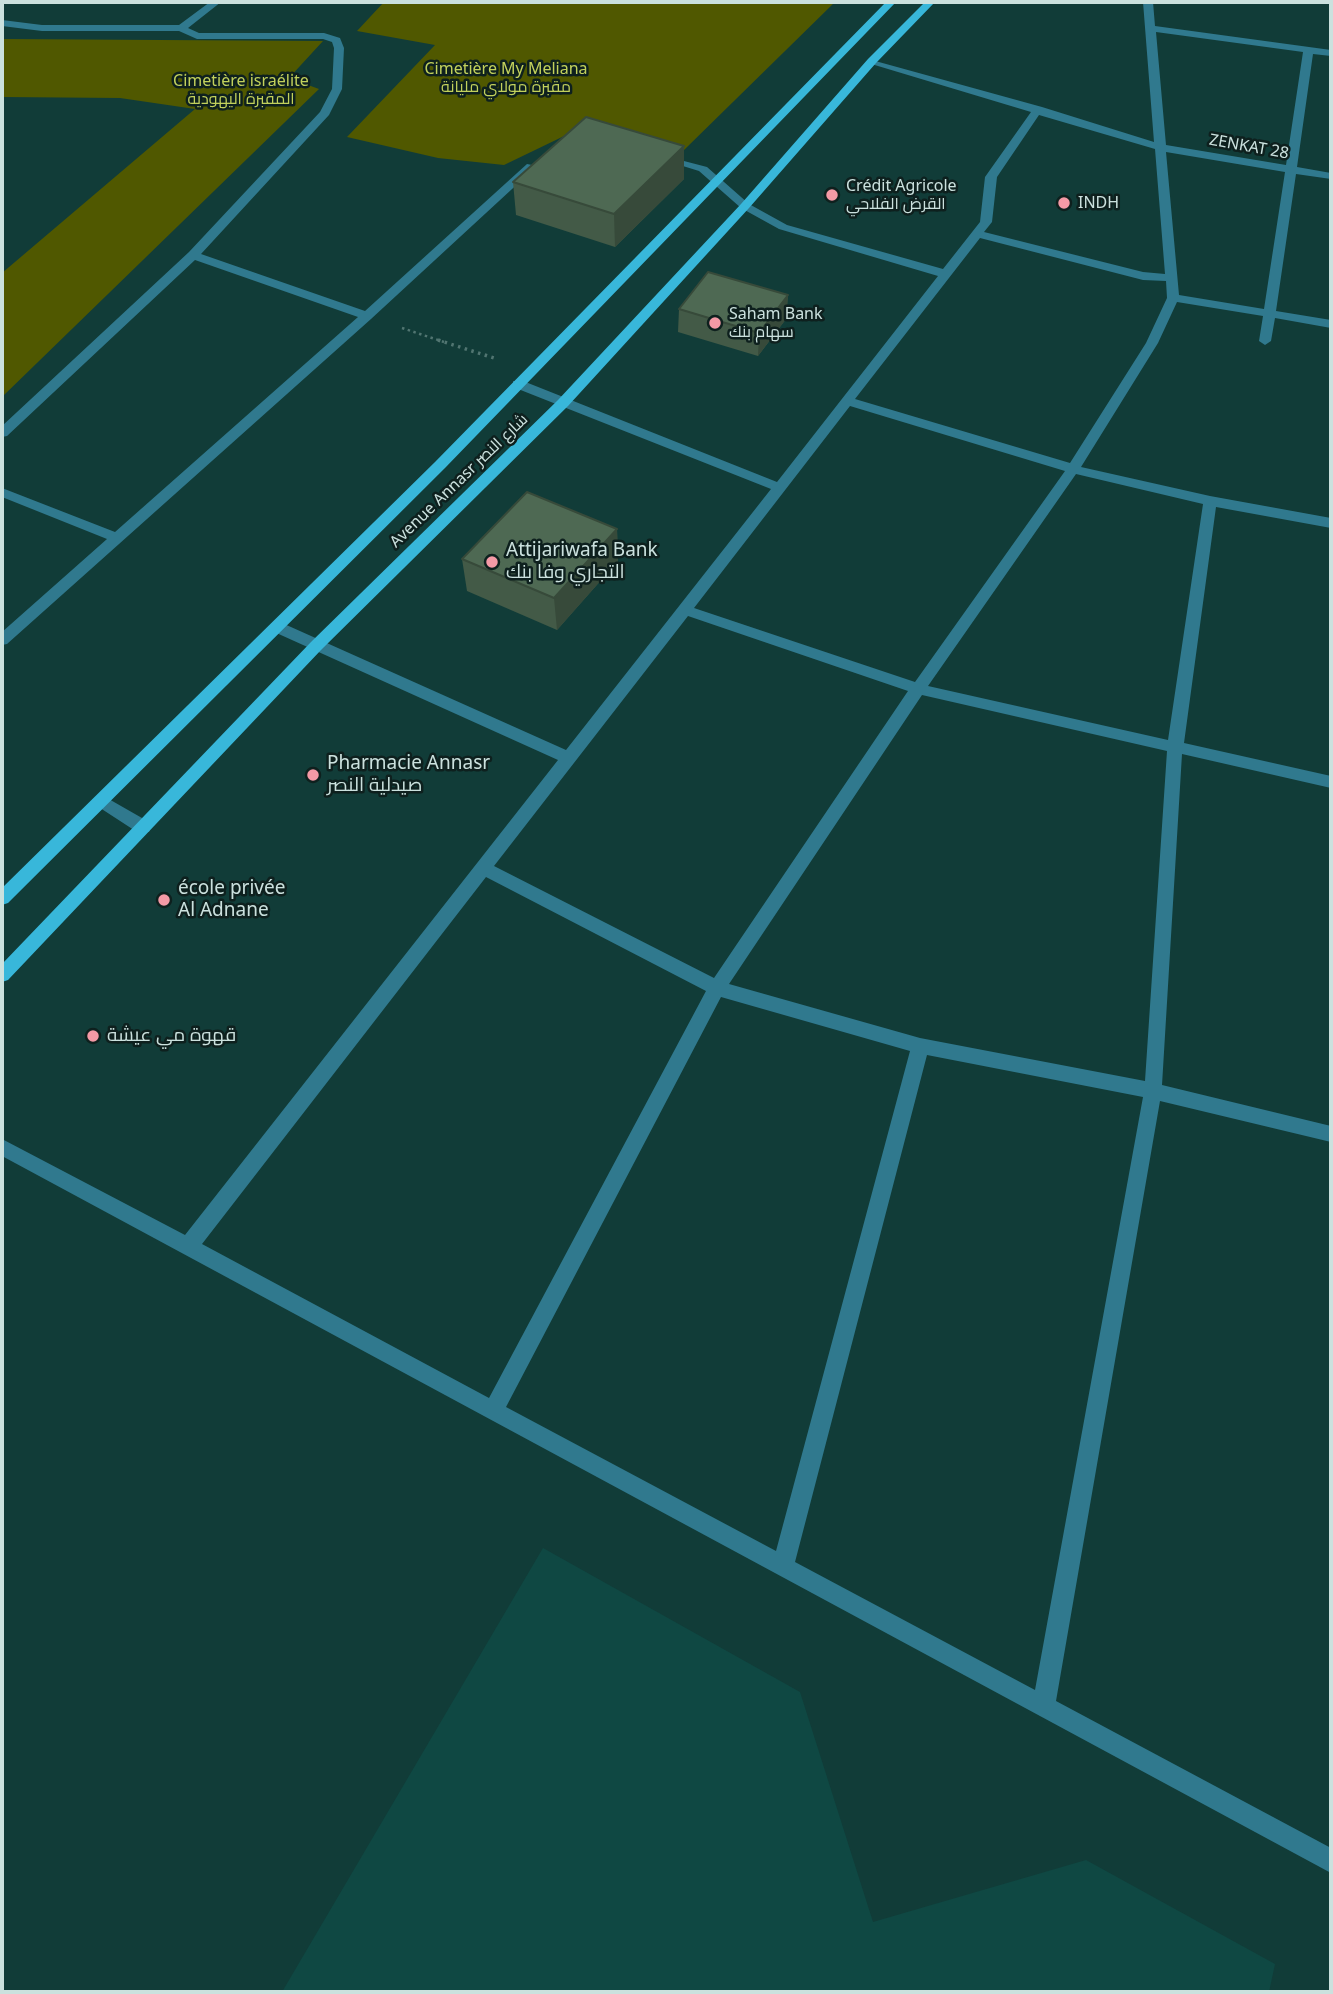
<!DOCTYPE html>
<html>
<head>
<meta charset="utf-8">
<style>
  body { margin:0 }
  #map { position:relative; width:1333px; height:1994px; overflow:hidden; background:#113c38; font-family:"Noto Sans",sans-serif }
  canvas { display:block }
  .frame { position:absolute; inset:0; border:4px solid #cbe1de; pointer-events:none }
</style>
</head>
<body>
<div id="map">
<canvas width="1333" height="1994"></canvas>
<div class="frame"></div>
</div>
<script>
const ctx = document.querySelector('canvas').getContext('2d');
ctx.lineJoin = 'round';
function fill(path, color) {
  ctx.fillStyle = color;
  ctx.fill(path, 'evenodd');
}
function poly(rows) {
  const path = new Path2D();
  for (const r of rows) {
    path.moveTo(r[0], r[1]);
    for (let i = 2; i < r.length; i += 2) path.lineTo(r[i], r[i + 1]);
  }
  return path;
}
function stroke(path, color, width, dash) {
  ctx.strokeStyle = color;
  ctx.lineWidth = width;
  ctx.lineCap = dash ? 'butt' : 'round';
  ctx.setLineDash(dash || []);
  ctx.stroke(path);
}
function drawText(font, color, halo, rows, align = 'center') {
  ctx.font = font + ' "Noto Sans",Cairo,sans-serif';
  ctx.lineWidth = 5;
  ctx.setLineDash([]);
  ctx.textBaseline = 'middle';
  ctx.strokeStyle = halo;
  ctx.fillStyle = color;
  for (const [text, x, y, turn = 0] of rows) {
    ctx.save();
    ctx.translate(x, y);
    ctx.rotate((+turn || 0) * Math.PI / 180);
    ctx.textAlign = isNaN(turn) ? turn : align;
    if (halo) ctx.strokeText(text, 0, 0);
    ctx.fillText(text, 0, 0);
    ctx.restore();
  }
}
fill(poly([
  [543,1548,800,1692,873,1922,1086,1860,1275,1964,1269,1992,282,1992]
]), '#0f4843');
fill(poly([
  [384,2,835,2,683,151,587,125,504,165,438,158,347,137,435,45,357,31],
  [2,39,323,41,289,78,319,89,2,397,2,273,195,109,120,98,2,97]
]), '#505800');
stroke(poly([
  [402,328,444,342]
]), '#517571', 2.5, [2.5, 3.5]);
stroke(poly([
  [438,340,497,359]
]), '#517571', 3.5, [2.5, 4.5]);
fill(poly([
  [210,2,221,2,188,28,199,33,324,33,340,38,344,48,342,89,329,115,201,254,365,311,527,164,537,166,371,319,7,644,2,645,2,632,107,539,2,497,2,488,115,532,358,317,195,260,7,436,2,437,2,426,189,252,320,112,332,89,334,48,332,42,323,39,197,39,179,31,42,31,2,26,2,20,42,25,179,25,210,2],
  [1143,2,1153,2,1155,26,1331,50,1331,56,1313,54,1297,167,1331,173,1331,179,1296,174,1276,311,1331,320,1331,328,1275,318,1271,341,1265,345,1259,341,1263,316,1177,302,1158,343,1081,467,1210,496,1331,518,1331,528,1216,507,1184,743,1331,776,1331,788,1182,754,1162,1085,1331,1126,1331,1142,1160,1101,1056,1701,1331,1848,1331,1873,2,1156,2,1139,185,1235,558,760,272,631,270,627,272,623,282,623,566,750,771,489,513,387,513,381,523,381,777,482,938,276,779,229,741,208,699,171,657,158,657,154,707,167,749,204,787,225,943,269,980,222,985,177,1031,112,868,63,868,59,1042,107,1154,142,1143,2],
  [1156,32,1303,52,1286,165,1166,145,1156,32],
  [1039,115,1155,149,1165,274,1143,272,984,232,992,222,997,177,1039,115],
  [1166,152,1285,172,1264,309,1179,295,1166,152],
  [980,238,1143,280,1166,281,1167,298,1146,343,1070,463,855,399,980,238],
  [850,406,1065,471,915,682,694,608,850,406],
  [1076,474,1203,504,1168,740,928,686,1076,474],
  [688,616,908,691,714,978,494,866,688,616],
  [922,695,1167,751,1145,1081,920,1038,729,984,922,695],
  [486,877,706,991,489,1398,202,1244,486,877],
  [721,997,910,1051,776,1551,506,1407,721,997],
  [927,1055,1143,1097,1035,1690,795,1562,927,1055],
  [100,794,149,822,151,827,149,832,137,832,94,804,92,800,100,794]
]), '#30798e');
fill(poly([
  [886,2,896,2,445,468,8,903,2,905,2,888,435,462,886,2],
  [925,2,935,2,876,63,749,208,568,406,321,650,8,980,2,982,2,964,311,642,558,400,741,204,868,59,925,2]
]), '#38b7da');
fill(poly([
  [684,179,615,247,516,215,513,182],
  [788,295,786,319,758,356,678,332,679,309],
  [617,529,618,561,557,630,467,591,462,559]
]), '#435a47');
fill(poly([
  [684,146,684,179,615,247,614,214],
  [788,295,786,319,758,356,759,333],
  [617,529,618,561,557,630,554,598]
]), '#374a3a');
const building = poly([
  [586,117,684,146,614,214,513,182,586,117],
  [708,272,788,295,759,333,679,309,708,272],
  [527,492,617,529,554,598,462,559,527,492]
]);
fill(building, '#4e6953');
stroke(building, '#374a3a', 2);
for (const [x, y, r, color] of [
  [832,195,7,"#f49aa6"],
  [1064,203,7,"#f49aa6"],
  [715,323,7,"#f49aa6"],
  [492,562,7,"#f49aa6"],
  [313,775,7,"#f49aa6"],
  [164,900,7,"#f49aa6"],
  [93,1036,7,"#f49aa6"]
]) {
  const dot = new Path2D();
  dot.arc(x, y, r, 0, 2 * Math.PI);
  ctx.fillStyle = color;
  ctx.fill(dot);
  stroke(dot, '#0e201e', 2.5);
}
drawText('16px', '#c2d15c', '#0e201e', [
  ["Cimetière My Meliana",506,69],
  ["مقبرة مولاي مليانة",506,87],
  ["Cimetière israélite",241,81],
  ["المقبرة اليهودية",241,99]
]);
drawText('16px', '#cbe1de', '#0e201e', [
  ["ZENKAT 28",1249,147,10],
  ["Avenue Annasr شارع النصر",459,481,-44]
]);
drawText('16px', '#cbe1de', '#0e201e', [
  ["Crédit Agricole",846,186],
  ["القرض الفلاحي",846,204],
  ["INDH",1078,203],
  ["Saham Bank",729,314],
  ["سهام بنك",729,332]
], 'left');
drawText('19px', '#cbe1de', '#0e201e', [
  ["Attijariwafa Bank",506,551],
  ["التجاري وفا بنك",506,573],
  ["Pharmacie Annasr",327,764],
  ["صيدلية النصر",327,786],
  ["école privée",178,889],
  ["Al Adnane",178,911],
  ["قهوة مي عيشة",107,1036]
], 'left');
</script>
</body>
</html>
